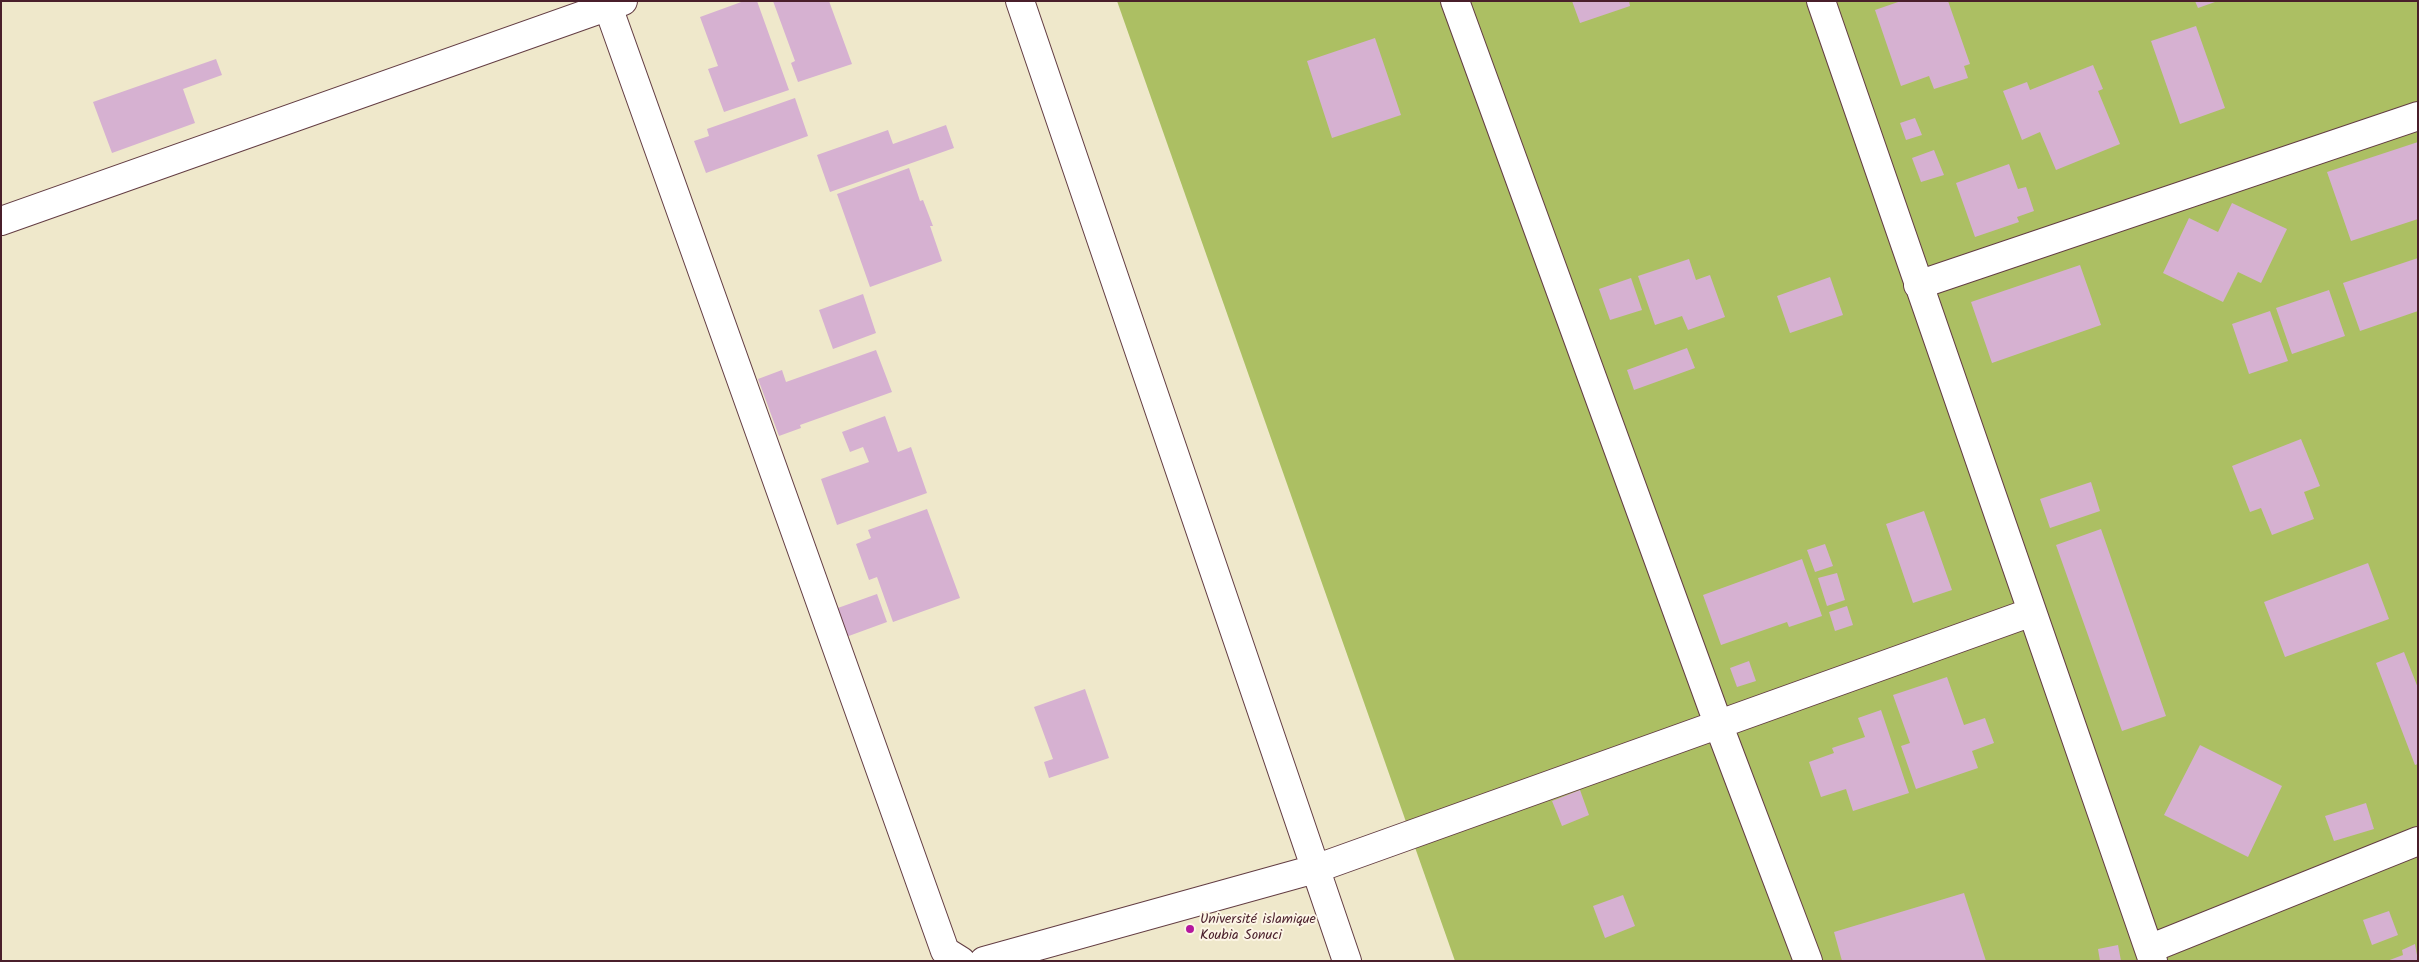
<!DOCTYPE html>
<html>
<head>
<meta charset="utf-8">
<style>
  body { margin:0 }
  #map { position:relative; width:2419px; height:962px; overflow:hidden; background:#efe8cb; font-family:Kalam,sans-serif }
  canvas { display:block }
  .frame { position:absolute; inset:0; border:2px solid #4a1f2b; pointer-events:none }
</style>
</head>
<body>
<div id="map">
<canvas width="2419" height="962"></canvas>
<div class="frame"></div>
</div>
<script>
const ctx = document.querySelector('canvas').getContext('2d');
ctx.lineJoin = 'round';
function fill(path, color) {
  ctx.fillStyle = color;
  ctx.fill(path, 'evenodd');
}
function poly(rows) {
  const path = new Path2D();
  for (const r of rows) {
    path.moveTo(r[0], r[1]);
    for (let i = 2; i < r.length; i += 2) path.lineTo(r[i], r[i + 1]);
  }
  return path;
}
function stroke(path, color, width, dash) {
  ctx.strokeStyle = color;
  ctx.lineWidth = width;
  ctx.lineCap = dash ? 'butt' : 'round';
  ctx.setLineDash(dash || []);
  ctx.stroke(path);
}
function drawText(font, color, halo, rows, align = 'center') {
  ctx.font = font + ' Kalam,sans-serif';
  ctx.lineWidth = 4;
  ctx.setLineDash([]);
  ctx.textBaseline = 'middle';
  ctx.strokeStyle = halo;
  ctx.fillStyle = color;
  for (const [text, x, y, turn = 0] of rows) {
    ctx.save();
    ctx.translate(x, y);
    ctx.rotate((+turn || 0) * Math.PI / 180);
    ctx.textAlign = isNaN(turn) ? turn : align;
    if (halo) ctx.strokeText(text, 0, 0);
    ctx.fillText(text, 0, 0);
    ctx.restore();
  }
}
fill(poly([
  [1117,1,2418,1,2418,961,1455,961]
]), '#acbf63');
fill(poly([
  [744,1,757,1,789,90,724,112,708,69,718,66,700,17],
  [773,1,829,1,852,64,798,82,791,63,795,61],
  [1572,1,1629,1,1630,6,1580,23],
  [1901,1,1948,1,1970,64,1964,66,1968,78,1934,89,1929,76,1901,86,1875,10],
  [2195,1,2215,1,2215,2,2198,8],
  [2196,26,2225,108,2180,124,2151,41],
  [1375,38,1401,115,1332,138,1307,61],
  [216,59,222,75,183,89,195,123,112,153,93,102],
  [2093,65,2103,89,2098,91,2120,144,2056,170,2040,132,2022,140,2003,91,2027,82,2030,90],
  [795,98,808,136,706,173,694,141,709,136,707,129],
  [1915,118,1922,135,1906,140,1900,123],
  [946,125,954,148,830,192,817,155,888,130,893,144],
  [2418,142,2418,219,2351,241,2327,172],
  [1934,150,1944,175,1921,182,1912,158],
  [2009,164,2018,189,2026,187,2034,211,2017,217,2019,222,1975,237,1956,183],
  [909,168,920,201,923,200,933,226,930,226,942,261,870,287,837,194],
  [2232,203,2287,229,2261,283,2238,272,2223,302,2163,273,2189,218,2218,232],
  [2418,258,2418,311,2360,331,2343,283],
  [1689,259,1696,280,1710,275,1725,317,1688,330,1682,316,1655,325,1638,276],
  [2080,265,2101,325,1992,363,1971,302],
  [1830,277,1843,315,1790,333,1777,296],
  [1631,278,1642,310,1610,320,1599,289],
  [2329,290,2345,336,2292,354,2276,308],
  [863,294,876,333,833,349,819,310],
  [2270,311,2288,361,2249,374,2232,324],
  [1687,348,1695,368,1634,390,1627,370],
  [876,350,892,392,800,425,801,428,779,436,758,379,782,370,786,382],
  [885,416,898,452,911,447,927,493,837,525,821,479,869,462,863,447,850,452,842,432],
  [2301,439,2320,486,2304,492,2314,519,2272,535,2261,508,2250,512,2232,466],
  [2091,482,2100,511,2050,528,2040,499],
  [927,509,960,598,893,622,877,577,869,580,856,544,871,538,868,530],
  [1924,511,1952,590,1913,603,1886,524],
  [2101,529,2166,716,2122,731,2056,545],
  [1825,544,1833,566,1815,572,1807,550],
  [1802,559,1822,616,1789,627,1787,622,1721,645,1703,595],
  [2368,563,2389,619,2285,657,2264,602],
  [1837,573,1845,600,1827,606,1818,578],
  [877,594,887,622,846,637,835,609],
  [1847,606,1853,625,1835,631,1829,612],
  [2404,652,2418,688,2418,764,2415,765,2376,663],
  [1749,661,1756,681,1737,687,1730,668],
  [1947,677,1964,725,1985,718,1994,743,1972,751,1978,768,1916,789,1901,746,1910,743,1893,695],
  [1085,689,1109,758,1049,778,1044,762,1053,759,1034,707],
  [1881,710,1909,793,1853,811,1846,789,1821,797,1809,762,1834,753,1832,748,1865,737,1858,718],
  [2200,745,2282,786,2248,857,2164,815],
  [1580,790,1589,815,1562,826,1552,801],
  [2366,803,2374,829,2334,841,2325,816],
  [1964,893,1986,961,1842,961,1834,932],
  [1623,895,1635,926,1605,938,1593,906],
  [2389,911,2398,935,2372,945,2363,920],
  [2415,944,2418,961,2387,961,2403,955,2402,950],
  [2118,945,2121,961,2100,961,2098,949]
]), '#d6b1d1');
const minor = poly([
  [606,1,945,951,961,961],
  [1020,1,1347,961],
  [1455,1,1719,726,1808,961],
  [1821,1,2153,961],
  [1,221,623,1],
  [1918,285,2418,116],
  [2149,949,2418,841],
  [984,961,1315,869,2032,612]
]);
stroke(minor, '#633d43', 30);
stroke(minor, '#fff', 28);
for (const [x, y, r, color] of [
  [1190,929,5,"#b5179e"]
]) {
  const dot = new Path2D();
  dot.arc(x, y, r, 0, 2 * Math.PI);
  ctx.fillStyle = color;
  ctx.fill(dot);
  stroke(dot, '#fcf5e5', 2);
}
drawText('14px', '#4a1f2b', '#fcf5e5', [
  ["Université islamique",1200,921],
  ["Koubia Sonuci",1200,937]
], 'left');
</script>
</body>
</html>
